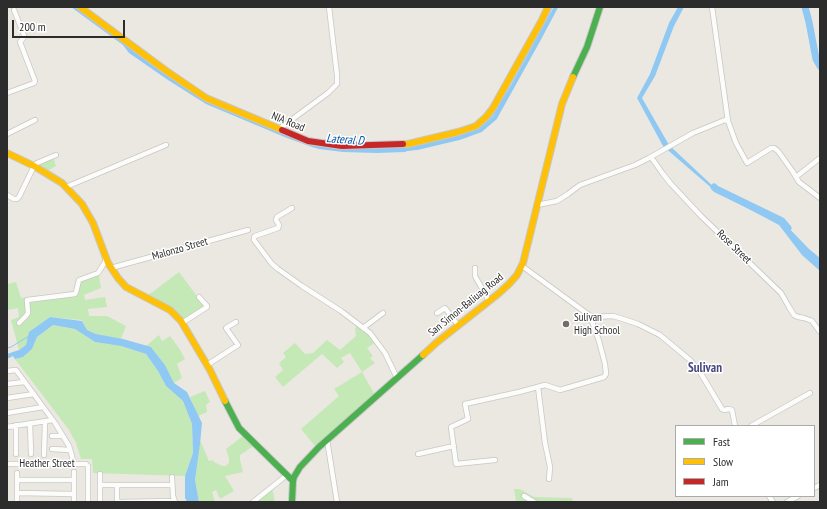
<!DOCTYPE html>
<html>
<head>
<meta charset="utf-8">
<style>
  body { margin:0 }
  #map { position:relative; width:827px; height:509px; overflow:hidden; background:#ebe8e1; font-family:"PT Sans Narrow",sans-serif }
  canvas { display:block }
  .frame { position:absolute; inset:0; border:8px solid #2c2c2c; pointer-events:none }
  .legend { position:absolute; left:675px; top:425px; width:140px; height:72px; box-sizing:border-box; background:#fff; border:1px solid #ababab; margin:0; padding:5px 7px; list-style:none; font-size:12px; color:#2c2c2c }
  .legend li { display:flex; align-items:center; gap:8px; height:20px }
  .legend b { width:20px; border:1px solid #ababab }
  .scale { position:absolute; left:12px; top:20px; width:113px; height:18px; box-sizing:border-box; border:2px solid #2c2c2c; border-top:0; padding-left:5px; font-size:12px; line-height:14px; white-space:nowrap; color:#2c2c2c; -webkit-text-stroke:3px #fff; paint-order:stroke }
</style>
</head>
<body>
<div id="map">
<canvas width="827" height="509"></canvas>
<div class="frame"></div>
<ul class="legend">
<li><b style="height:5px;background:#4caf50"></b>Fast</li>
<li><b style="height:5px;background:#ffc107"></b>Slow</li>
<li><b style="height:5px;background:#c62828"></b>Jam</li>
</ul>
<div class="scale">200 m</div>
</div>
<script>
const ctx = document.querySelector('canvas').getContext('2d');
ctx.lineJoin = 'round';
function fill(path, color) {
  ctx.fillStyle = color;
  ctx.fill(path, 'evenodd');
}
function poly(rows) {
  const path = new Path2D();
  for (const r of rows) {
    path.moveTo(r[0], r[1]);
    for (let i = 2; i < r.length; i += 2) path.lineTo(r[i], r[i + 1]);
  }
  return path;
}
function stroke(path, color, width, dash) {
  ctx.strokeStyle = color;
  ctx.lineWidth = width;
  ctx.lineCap = dash ? 'butt' : 'round';
  ctx.setLineDash(dash || []);
  ctx.stroke(path);
}
function drawText(font, color, halo, rows, align = 'center') {
  ctx.font = font + ' "PT Sans Narrow",sans-serif';
  ctx.lineWidth = 3;
  ctx.setLineDash([]);
  ctx.textBaseline = 'middle';
  ctx.strokeStyle = halo;
  ctx.fillStyle = color;
  for (const [text, x, y, turn = 0] of rows) {
    ctx.save();
    ctx.translate(x, y);
    ctx.rotate((+turn || 0) * Math.PI / 180);
    ctx.textAlign = isNaN(turn) ? turn : align;
    if (halo) ctx.strokeText(text, 0, 0);
    ctx.fillText(text, 0, 0);
    ctx.restore();
  }
}
fill(poly([
  [53,157,56,166,47,171,36,165],
  [179,272,205,307,183,320,147,296],
  [99,274,100,283,101,288,84,295,85,300,105,297,107,307,88,309,89,316,107,316,126,326,121,339,96,334,87,330,82,320,50,317,30,332,26,345,19,350,11,320,19,317,18,308,8,310,7,303,7,284,16,282,21,298,26,298,25,304,26,312,24,316,16,323,18,325,27,317,29,302,76,296,81,281],
  [53,325,75,329,95,342,121,346,146,354,158,371,166,386,183,401,192,424,193,453,185,476,93,473,92,459,81,459,76,443,69,430,15,359,23,357,32,349,37,337],
  [358,325,369,334,376,342,367,348,373,356,370,358,375,363,362,372,375,395,315,446,301,429,339,396,334,389,362,372,350,353,341,358,344,362,337,368,322,354,283,387,275,377,283,370,279,363,286,357,283,353,295,343,305,354,313,353,327,340,340,350,356,336,355,328],
  [159,335,162,341,170,336,179,348,185,359,177,364,182,378,174,383,165,365,151,347,146,346],
  [205,391,210,402,206,405,207,412,198,416,190,397],
  [244,435,255,445,240,455,240,460,243,472,225,476,234,491,220,499,216,490,212,492,215,502,199,502,195,480,200,440,209,461,213,460,214,462,222,466,226,466,229,463,229,458,226,449],
  [272,488,275,502,255,502],
  [514,489,520,489,534,497,572,498,573,502,537,502,524,494,531,502,516,502]
]), '#c4e9b7');
fill(poly([
  [71,7,78,7,198,94,309,142,402,146,481,124,550,7,553,7,542,30,509,88,499,109,491,119,481,128,460,137,415,148,405,152,377,153,343,152,319,149,312,147,287,138,206,104,168,80,129,53,123,45],
  [678,7,684,7,674,26,655,76,642,98,669,145,716,189,782,221,809,249,820,258,820,271,802,255,779,225,715,191,663,146,637,98,650,74,669,23],
  [50,317,82,321,87,330,96,334,123,339,151,347,165,365,174,383,187,392,202,423,200,444,195,480,199,502,187,502,185,498,185,476,193,453,192,424,183,401,166,386,158,371,146,354,121,346,95,342,75,329,53,325,37,337,32,349,23,357,15,359,13,356,7,359,7,354,19,350,26,345,29,332]
]), '#8fc8f2');
stroke(poly([
  [7,348,11,347,29,336]
]), '#8fc8f2', 1);
stroke(poly([
  [407,149,417,148,459,138,481,130,495,118,539,39,556,7]
]), '#8fc8f2', 4);
stroke(poly([
  [805,7,809,22,816,59,820,66],
  [714,187,716,189,782,221,788,228]
]), '#8fc8f2', 7);
const street = poly([
  [712,7,728,121],
  [7,93,34,83,35,81,20,42,24,37,24,35,14,10],
  [279,129,328,93,337,84,337,75,329,7],
  [7,134,35,120],
  [651,157,663,174,671,184,701,216,781,293,789,307,794,315,798,317,804,318,812,321,820,332],
  [796,177,820,158],
  [66,187,166,145],
  [7,195,14,199,17,199,19,197,34,166,37,163,56,155],
  [537,205,557,201,568,194,580,185,635,165,649,158,693,133,725,120,728,121,736,143,747,163,771,148,774,148,778,151,793,172,799,182,820,198],
  [292,208,277,217,276,220,279,225,278,228,255,236,254,237,254,240,272,264,278,269,302,286,341,311,370,333,385,353,397,378],
  [522,266,589,315,594,317,613,316,623,319,638,324,660,335,690,360,700,372,722,409,724,410,729,409,732,410,735,426],
  [111,268,248,230],
  [475,268,475,276,489,301],
  [437,313,445,308,458,325],
  [19,323,26,316,28,313,27,300,75,294,76,292,79,280,98,273,105,262,106,257],
  [182,323,207,307,207,306,199,297],
  [363,328,383,313],
  [207,365,238,345,226,328,236,322],
  [7,371,16,370,55,423,69,446,72,456,73,464],
  [7,384,24,382],
  [538,387,545,443,550,467,549,479],
  [7,398,34,394],
  [7,413,43,407],
  [30,423,31,454],
  [16,425,16,454],
  [751,426,810,393],
  [7,427,53,420],
  [52,436,63,436],
  [327,440,337,502],
  [52,449,70,450],
  [418,454,454,446],
  [44,455,45,422],
  [495,460,456,464,451,427,468,419,465,404,519,392,545,385,560,390,604,377,606,374,605,364,599,341,590,316],
  [7,464,86,464,88,466,88,502],
  [17,473,17,502],
  [100,474,100,502],
  [172,477,173,496,175,502],
  [17,480,74,480],
  [100,485,172,485],
  [117,485,117,502],
  [814,488,820,485],
  [17,493,74,494],
  [524,496,534,502],
  [769,496,773,502],
  [74,502,74,472],
  [117,502,174,501],
  [253,502,287,475],
  [787,502,798,496]
]);
const fast = poly([
  [573,77,587,47,600,7],
  [225,401,239,428,293,481],
  [292,502,293,481,294,477,300,467,319,447,423,355]
]);
const slow = poly([
  [80,7,165,70,206,98,282,130],
  [403,144,408,144,458,132,476,126,486,117,493,108,542,20,548,7],
  [7,153,34,166,62,183,82,204,93,223,108,263,118,278,126,287,170,310,181,321,210,370,225,401],
  [423,355,436,343,498,294,509,284,517,275,523,263,562,104,573,77]
]);
const jam = poly([
  [282,130,308,141,342,146,403,144]
]);
stroke(street, '#c8c7c7', 6);
stroke(fast, '#c8c7c7', 8);
stroke(slow, '#c8c7c7', 8);
stroke(jam, '#c8c7c7', 8);
stroke(street, '#fcfcfa', 4.5);
stroke(fast, '#4caf50', 6);
stroke(slow, '#ffc107', 6);
stroke(jam, '#c62828', 6);
for (const [x, y, r, color] of [
  [566,324,4,"#6f6e6b"]
]) {
  const dot = new Path2D();
  dot.arc(x, y, r, 0, 2 * Math.PI);
  ctx.fillStyle = color;
  ctx.fill(dot);
  stroke(dot, '#fff', 1.5);
}
drawText('11px', '#2c2c2c', '#fff', [
  ["NIA Road",288,122,22],
  ["Rose Street",734,247,44],
  ["Malonzo Street",180,249,-16],
  ["San Simon-Baliuag Road",466,305,-39],
  ["Heather Street",47,464]
]);
drawText('11px', '#2c2c2c', '#fff', [
  ["Sulivan",574,318],
  ["High School",574,331]
], 'left');
drawText('italic 12px', '#0154ab', '#fff', [
  ["Lateral D",345,140,4]
]);
drawText('bold 13px', '#484882', '#fff', [
  ["Sulivan",705,368]
]);
</script>
</body>
</html>
